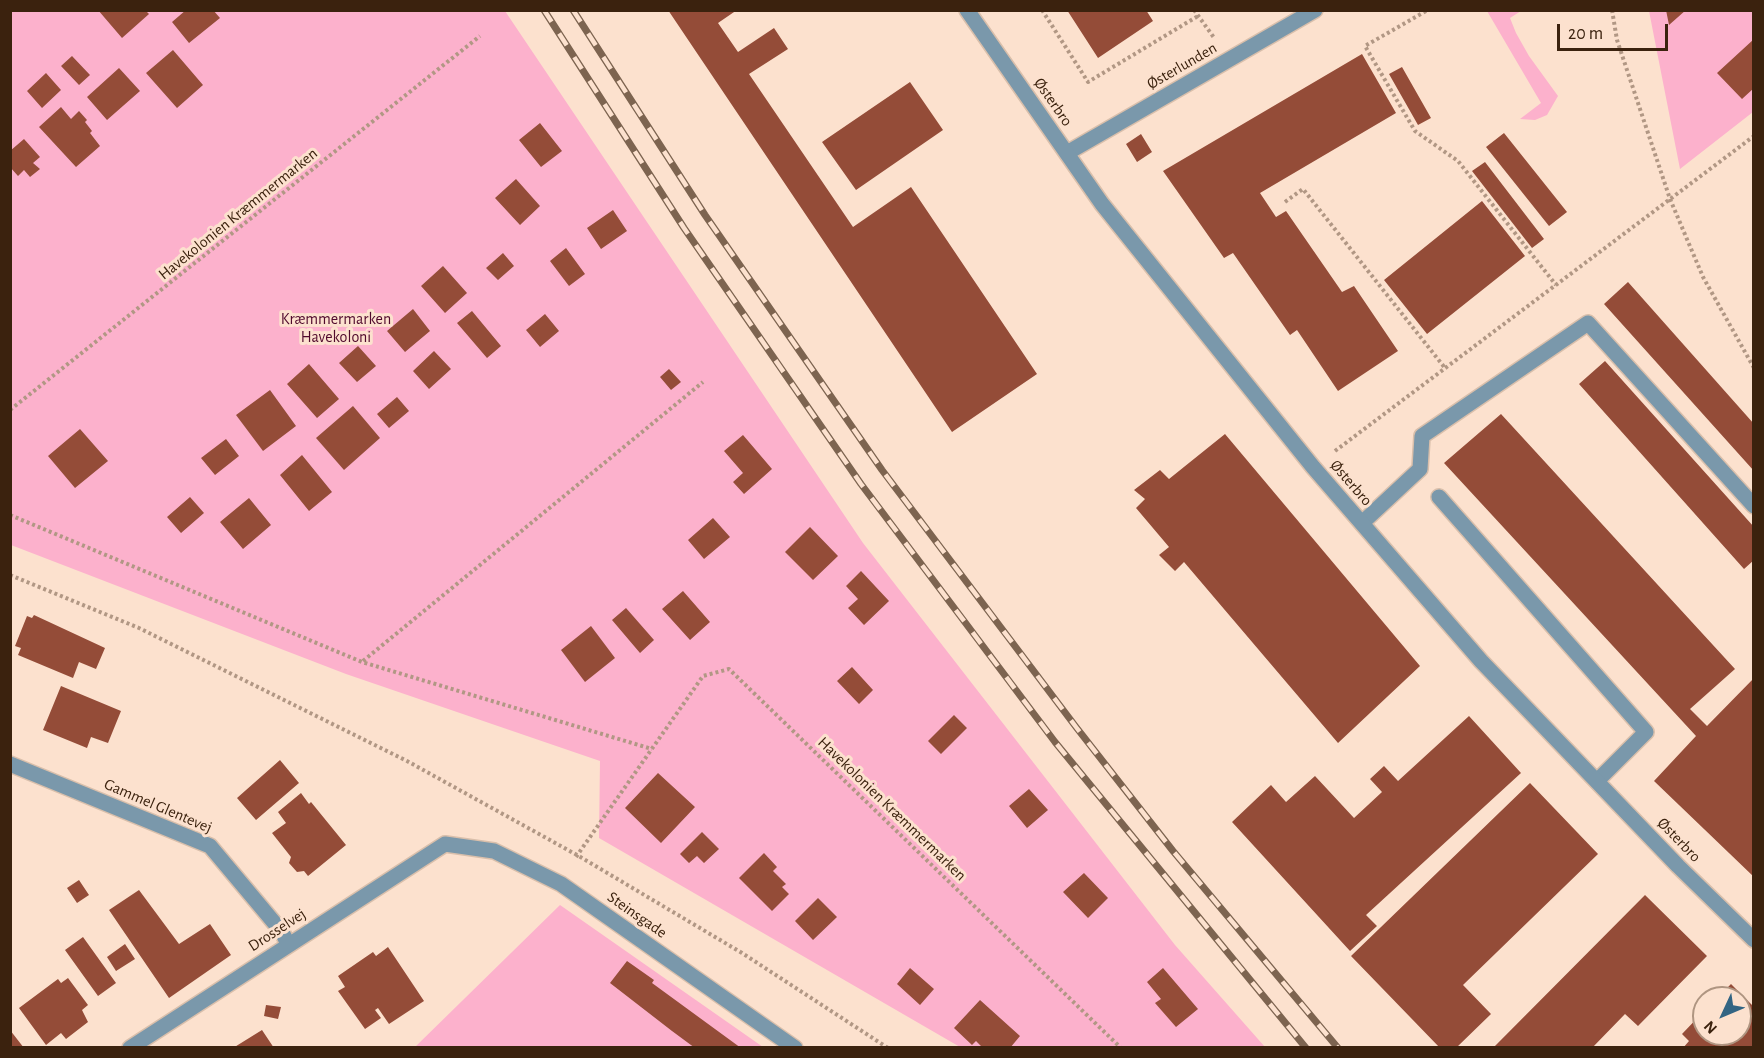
<!DOCTYPE html>
<html>
<head>
<meta charset="utf-8">
<style>
  body { margin:0 }
  #map { position:relative; width:1764px; height:1058px; overflow:hidden; background:#fce1ce; font-family:"Alegreya Sans",sans-serif }
  canvas { display:block }
  .frame { position:absolute; inset:0; border:12px solid #3b220e; pointer-events:none }
  .north { position:absolute; left:1692px; top:986px; width:60px; height:60px; box-sizing:border-box; background:#fce1ce; border:2px solid #af9581; border-radius:50%; rotate:226deg; font-size:16px; font-weight:700; line-height:24px; text-align:center; color:#3b220e }
  .north::after { content:''; display:block; margin:auto; width:21px; height:27px; background:#336583; clip-path:polygon(50% 0,100% 100%,50% 72%,0 100%) }
  .scale { position:absolute; left:1557px; top:24px; width:111px; height:27px; box-sizing:border-box; border:3px solid #3b220e; border-top:0; padding-left:8px; font-size:18px; line-height:21px; white-space:nowrap; color:#3b220e; -webkit-text-stroke:4px #fce1ce; paint-order:stroke }
</style>
</head>
<body>
<div id="map">
<canvas width="1764" height="1058"></canvas>
<div class="frame"></div>
<div class="north">N</div>
<div class="scale">20 m</div>
</div>
<script>
const ctx = document.querySelector('canvas').getContext('2d');
ctx.lineJoin = 'round';
function fill(path, color) {
  ctx.fillStyle = color;
  ctx.fill(path, 'evenodd');
}
function poly(rows) {
  const path = new Path2D();
  for (const r of rows) {
    path.moveTo(r[0], r[1]);
    for (let i = 2; i < r.length; i += 2) path.lineTo(r[i], r[i + 1]);
  }
  return path;
}
function stroke(path, color, width, dash) {
  ctx.strokeStyle = color;
  ctx.lineWidth = width;
  ctx.lineCap = dash ? 'butt' : 'round';
  ctx.setLineDash(dash || []);
  ctx.stroke(path);
}
function drawText(font, color, halo, rows, align = 'center') {
  ctx.font = font + ' "Alegreya Sans",sans-serif';
  ctx.lineWidth = 6;
  ctx.setLineDash([]);
  ctx.textBaseline = 'middle';
  ctx.strokeStyle = halo;
  ctx.fillStyle = color;
  for (const [text, x, y, turn = 0] of rows) {
    ctx.save();
    ctx.translate(x, y);
    ctx.rotate((+turn || 0) * Math.PI / 180);
    ctx.textAlign = isNaN(turn) ? turn : align;
    if (halo) ctx.strokeText(text, 0, 0);
    ctx.fillText(text, 0, 0);
    ctx.restore();
  }
}
fill(poly([
  [10,11,505,11,863,543,1175,945,1265,1047,960,1047,599,838,600,761,346,674,11,545],
  [1487,11,1521,11,1510,18,1516,33,1529,56,1558,96,1547,115,1535,120,1520,119,1541,103],
  [1649,11,1753,11,1753,112,1680,169],
  [560,905,763,1047,414,1048]
]), '#fcb1cc');
fill(poly([
  [98,10,145,10,149,14,122,38],
  [186,10,213,10,220,18,189,43,172,22],
  [668,10,737,10,718,23,738,52,774,28,788,49,749,74,853,227,911,187,1037,374,952,432],
  [1067,10,1146,10,1153,21,1098,58],
  [1666,10,1686,10,1669,25],
  [1754,39,1754,88,1742,99,1717,73],
  [173,50,203,85,177,108,146,73],
  [1362,54,1396,113,1260,193,1276,217,1286,211,1342,292,1354,286,1398,351,1338,391,1297,330,1290,335,1233,253,1224,258,1163,171],
  [72,56,90,75,79,85,61,66],
  [1402,67,1431,118,1418,125,1389,74],
  [119,68,140,91,107,120,87,97],
  [46,73,61,90,42,108,27,91],
  [910,82,943,130,856,190,822,142],
  [61,107,71,119,79,111,87,120,85,122,92,131,90,133,100,146,76,167,39,127],
  [540,123,562,151,541,167,519,140],
  [1504,133,1567,212,1549,226,1486,147],
  [1141,134,1152,152,1137,162,1126,144],
  [24,139,40,157,33,163,40,169,30,177,24,170,18,176,10,167,10,151],
  [1485,162,1544,239,1532,248,1472,171],
  [516,179,540,206,520,225,495,198],
  [1482,201,1525,256,1427,334,1384,280],
  [613,210,627,231,601,249,587,228],
  [566,248,585,274,569,286,550,261],
  [503,253,514,266,498,280,486,268],
  [443,266,467,293,445,313,421,286],
  [1628,282,1754,424,1754,471,1604,304],
  [413,309,430,331,405,352,387,331],
  [472,311,501,346,487,358,457,323],
  [545,314,559,331,540,347,526,330],
  [358,346,376,366,357,382,339,363],
  [434,351,451,369,429,389,413,371],
  [1605,361,1754,527,1754,560,1744,569,1579,384],
  [309,364,339,399,317,418,287,384],
  [669,369,681,382,671,390,660,377],
  [270,390,296,426,263,451,236,415],
  [397,397,409,411,389,428,377,414],
  [353,406,380,438,344,470,316,438],
  [1501,414,1735,669,1690,709,1707,726,1754,678,1754,877,1654,781,1696,736,1444,463],
  [80,429,108,461,75,488,48,456],
  [1225,434,1420,666,1338,743,1184,562,1175,571,1159,555,1169,547,1136,508,1145,499,1134,490,1160,470,1169,479],
  [743,435,772,469,744,494,733,482,743,473,724,451],
  [226,439,239,456,215,475,201,458],
  [302,455,332,492,309,511,280,475],
  [190,497,204,513,181,533,167,517],
  [249,498,271,525,243,549,220,522],
  [713,518,730,537,704,559,688,540],
  [810,527,838,556,813,580,785,552],
  [861,571,889,601,864,625,848,608,858,599,846,586],
  [683,591,710,622,690,640,662,609],
  [626,608,654,640,640,653,612,620],
  [34,615,105,648,96,669,79,662,73,678,18,655,21,648,15,646,27,616,32,618],
  [591,626,615,658,585,682,561,650],
  [852,667,873,690,859,704,837,681],
  [61,686,121,711,108,743,91,737,87,748,43,730],
  [954,715,967,728,941,754,928,741],
  [1469,716,1521,773,1366,915,1377,926,1350,951,1232,822,1271,785,1286,802,1315,776,1354,818,1382,792,1370,779,1384,766,1398,781],
  [280,760,299,783,256,820,237,798],
  [658,773,695,807,661,843,625,808],
  [1530,783,1598,854,1463,985,1491,1014,1456,1048,1440,1048,1351,956],
  [1029,789,1048,810,1027,828,1009,806],
  [301,793,309,804,311,802,346,845,308,876,304,871,297,872,289,863,291,857,272,833,286,823,278,812],
  [702,832,719,849,704,863,697,856,689,863,680,854],
  [764,853,777,867,773,871,786,884,782,887,789,894,772,911,739,878],
  [1084,873,1108,898,1088,918,1063,892],
  [79,880,89,895,77,903,67,888],
  [139,890,179,944,210,924,231,955,169,998,109,910],
  [1645,895,1707,956,1638,1026,1625,1014,1592,1048,1493,1048],
  [818,898,837,917,813,940,795,921],
  [83,937,116,983,98,996,65,950],
  [125,944,135,959,116,971,107,957],
  [388,947,424,1001,389,1024,378,1008,375,1010,381,1018,365,1029,338,991,345,987,338,976,373,952,376,956],
  [627,961,654,980,652,983,741,1048,695,1048,672,1031,610,983],
  [910,968,934,989,920,1005,897,984],
  [1163,968,1198,1009,1176,1027,1155,1003,1161,999,1147,982],
  [68,978,88,1005,82,1010,88,1022,66,1039,61,1033,46,1045,19,1008,58,979,61,983],
  [1731,984,1754,1007,1754,1048,1683,1048,1689,1041,1682,1034,1704,1011,1704,1034,1740,1034,1740,998,1717,998],
  [980,1000,1020,1036,1010,1048,983,1048,976,1041,972,1045,954,1028],
  [266,1005,281,1007,278,1019,264,1016],
  [10,1030,24,1048,10,1048],
  [262,1030,274,1048,233,1048]
]), '#944c38');
const service = poly([
  [1439,497,1646,732,1597,781],
  [1362,523,1420,469,1422,436,1588,323,1754,506]
]);
const minor = poly([
  [1067,153,1315,10],
  [10,764,210,846,282,932,288,944],
  [130,1048,445,844,494,851,561,884,795,1048]
]);
const tertiary = poly([
  [967,10,1102,204,1313,467,1481,661,1678,866,1754,940]
]);
stroke(service, '#d9bfab', 18);
stroke(minor, '#d9bfab', 18);
stroke(tertiary, '#d9bfab', 18);
stroke(poly([
  [1042,10,1088,82,1198,16],
  [1194,10,1215,39],
  [1612,10,1617,40,1670,199,1703,277,1754,368],
  [1426,11,1365,46,1415,131,1458,161,1556,285],
  [1285,202,1303,189,1445,368],
  [10,410,480,36],
  [1335,451,1754,136],
  [10,515,362,662,652,749],
  [10,575,139,628,407,761,577,855,742,953,888,1048],
  [363,661,703,382],
  [576,857,703,676,729,669,1121,1048]
]), '#b19784', 4, [3, 3]);
stroke(service, '#7a98ab', 15);
stroke(minor, '#7a98ab', 15);
stroke(tertiary, '#7a98ab', 15);
const rail = poly([
  [544,10,684,228,861,484,1055,742,1306,1048],
  [573,10,705,215,882,470,1076,727,1173,851,1338,1048]
]);
stroke(rail, '#7d6450', 7);
stroke(rail, '#fce1ce', 4.5, [14]);
drawText('16px', '#3b220e', '#fce1ce', [
  ["Østerlunden",1182,66,-30],
  ["Østerbro",1053,102,55],
  ["Havekolonien Kræmmermarken",238,214,-39],
  ["Østerbro",1351,483,49],
  ["Gammel Glentevej",158,806,23],
  ["Havekolonien Kræmmermarken",892,809,44],
  ["Østerbro",1679,840,46],
  ["Steinsgade",637,915,35],
  ["Drosselvej",277,930,-33]
]);
drawText('16px', '#50092c', '#fce1ce', [
  ["Kræmmermarken",336,319],
  ["Havekoloni",336,337]
]);
</script>
</body>
</html>
